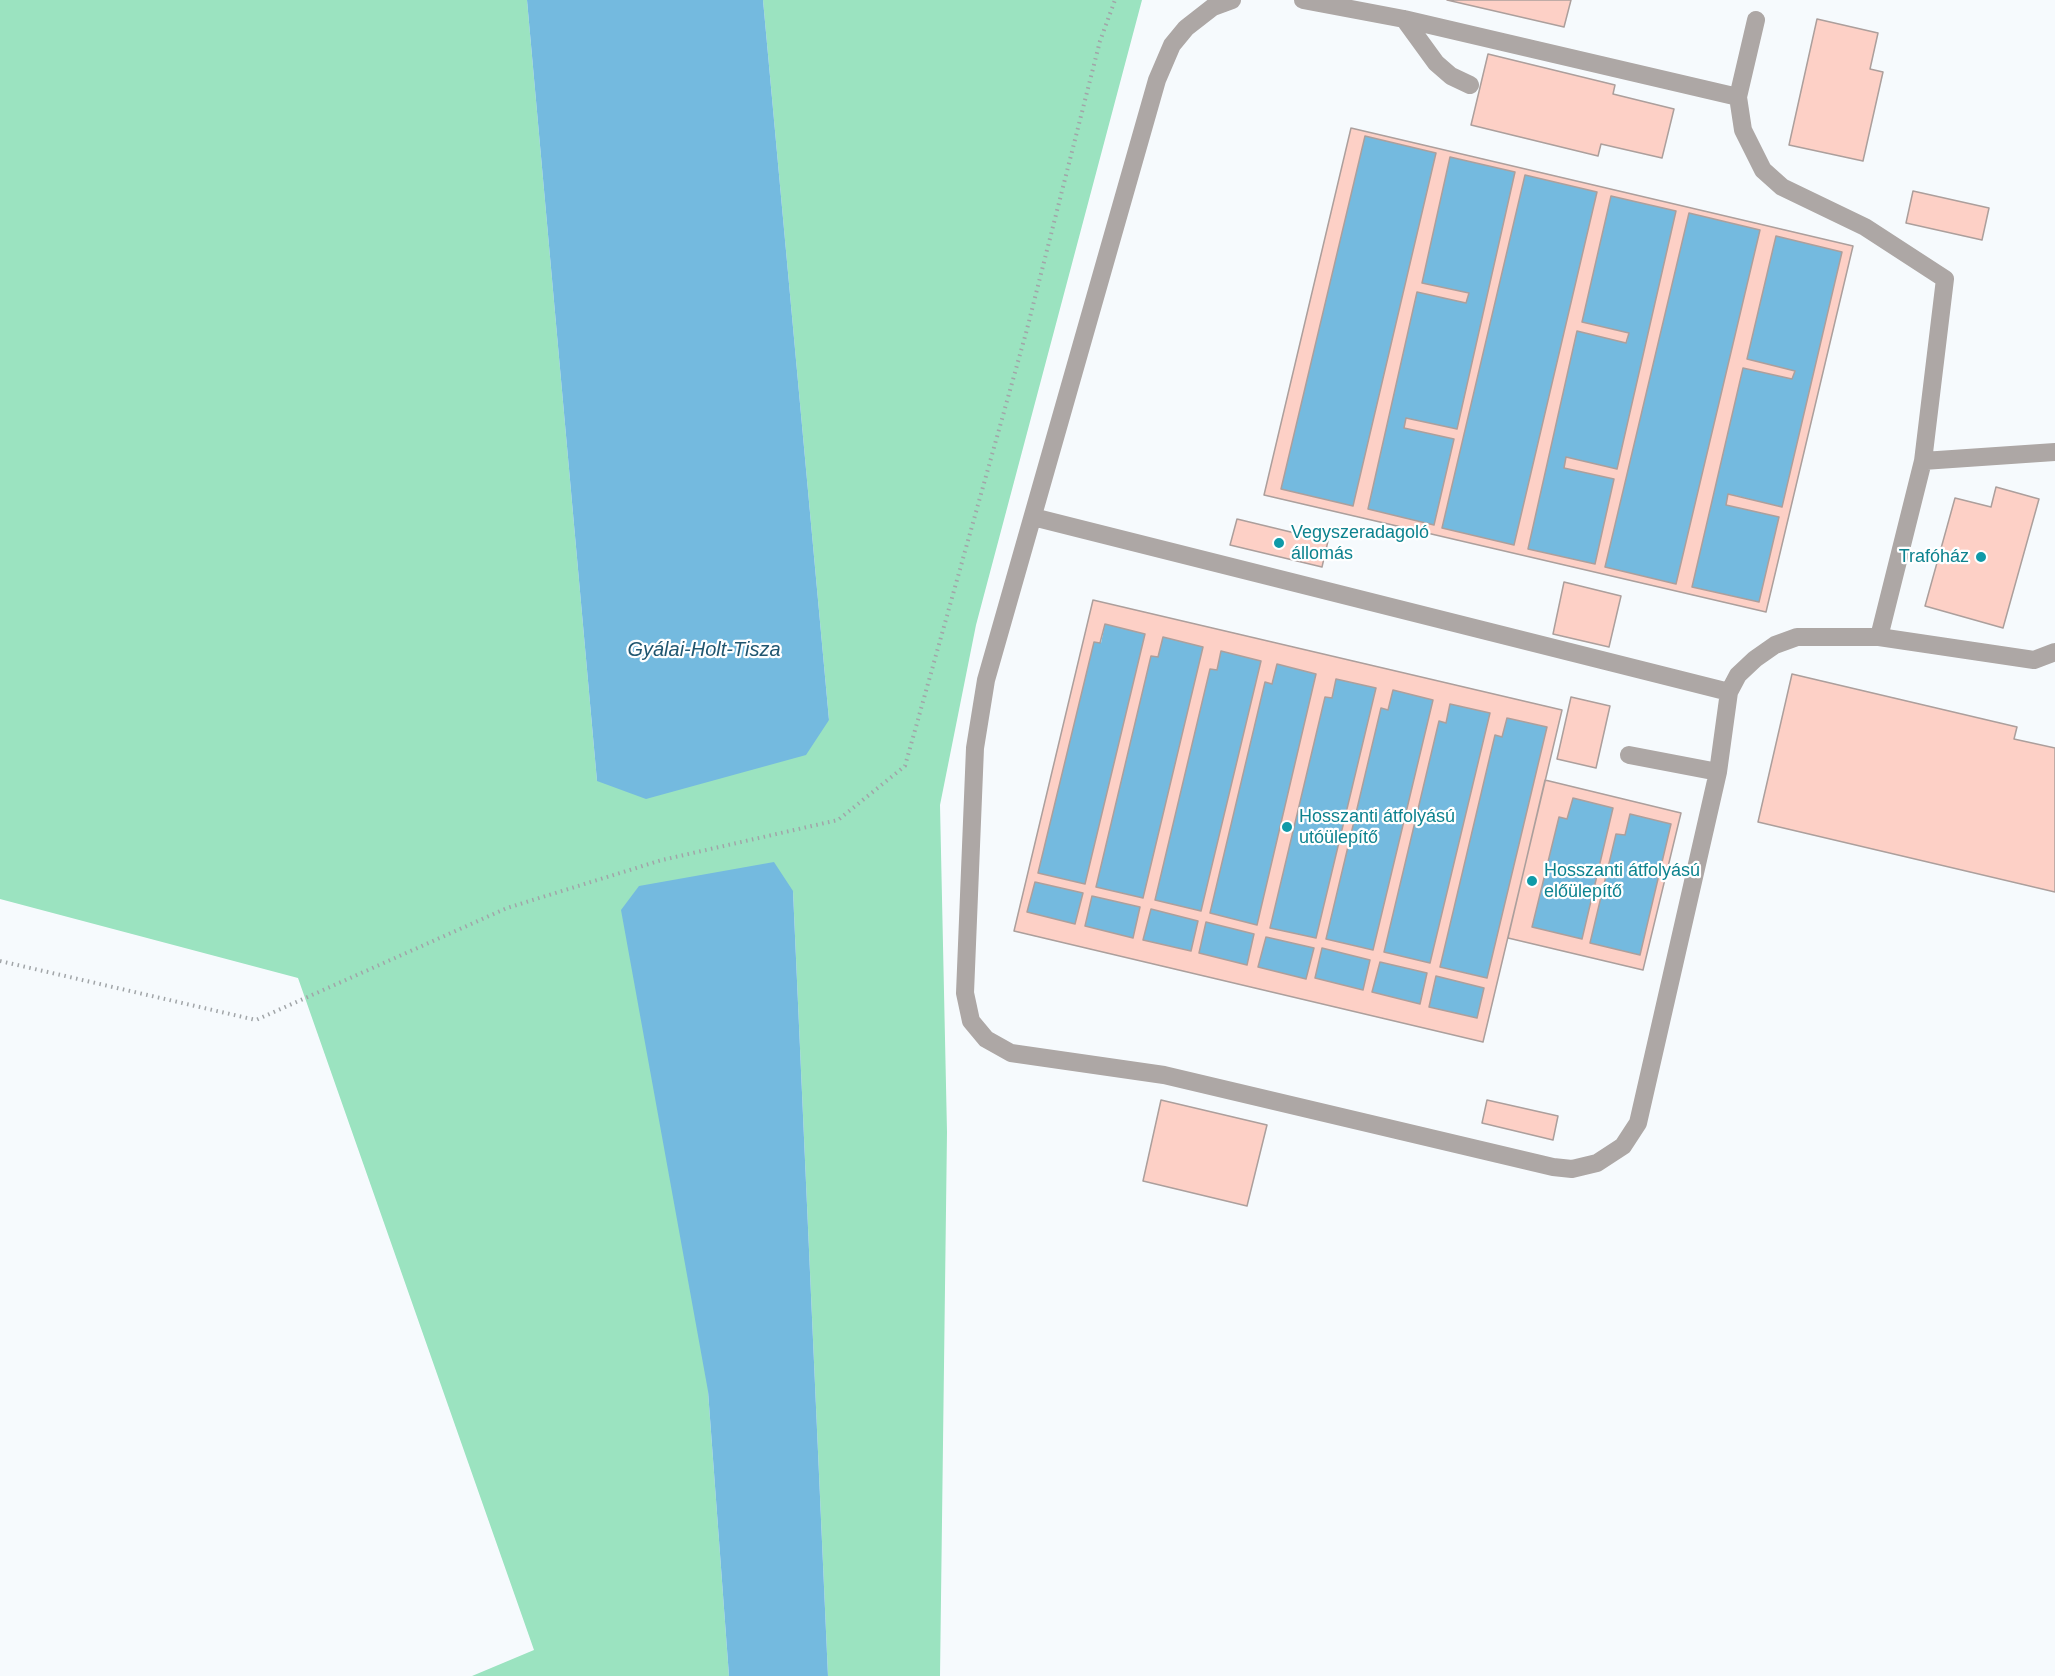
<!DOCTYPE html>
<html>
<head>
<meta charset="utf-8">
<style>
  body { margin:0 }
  canvas { display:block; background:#f6fafd }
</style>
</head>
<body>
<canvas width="2055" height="1676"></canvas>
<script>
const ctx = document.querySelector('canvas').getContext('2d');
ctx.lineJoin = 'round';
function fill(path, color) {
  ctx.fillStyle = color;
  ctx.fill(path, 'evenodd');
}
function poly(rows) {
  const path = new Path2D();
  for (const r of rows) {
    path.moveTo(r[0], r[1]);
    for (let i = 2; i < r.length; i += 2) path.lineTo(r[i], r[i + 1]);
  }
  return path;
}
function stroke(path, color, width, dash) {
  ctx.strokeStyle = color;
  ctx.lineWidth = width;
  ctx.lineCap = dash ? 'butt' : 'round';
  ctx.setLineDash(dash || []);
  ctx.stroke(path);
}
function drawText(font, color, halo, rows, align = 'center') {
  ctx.font = font + ' Helvetica,sans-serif';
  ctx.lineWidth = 4.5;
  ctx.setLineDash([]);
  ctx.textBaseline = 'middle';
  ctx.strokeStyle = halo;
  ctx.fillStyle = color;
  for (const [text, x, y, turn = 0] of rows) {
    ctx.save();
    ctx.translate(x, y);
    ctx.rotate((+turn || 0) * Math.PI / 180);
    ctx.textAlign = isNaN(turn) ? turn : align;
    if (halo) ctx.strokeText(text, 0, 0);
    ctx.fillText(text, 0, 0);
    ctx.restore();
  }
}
fill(poly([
  [0,0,527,0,597,781,829,720,763,0,1142,0,976,625,940,805,947,1132,940,1676,828,1676,793,891,708,1391,729,1676,472,1676,534,1650,298,978,0,899]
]), '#9be3c0');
fill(poly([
  [527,0,763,0,829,720,806,755,646,799,597,781],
  [1365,136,1436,153,1353,506,1281,489],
  [1450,157,1515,172,1457,429,1406,418,1404,428,1454,439,1434,525,1368,509,1417,292,1466,303,1468,294,1422,283],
  [1525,175,1597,192,1514,545,1442,528],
  [1611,196,1676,211,1617,469,1566,457,1564,468,1614,479,1595,564,1528,549,1577,331,1627,342,1628,333,1582,322],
  [1689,213,1760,230,1676,584,1605,567],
  [1776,236,1842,252,1782,507,1729,494,1726,505,1779,517,1759,602,1692,587,1743,368,1792,379,1795,371,1747,359],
  [1105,624,1145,634,1085,884,1038,873,1094,642,1101,643],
  [1163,637,1203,647,1143,898,1096,887,1151,656,1158,656],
  [1221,651,1261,661,1201,911,1155,900,1210,669,1217,670],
  [1277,664,1316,674,1257,925,1210,913,1265,682,1272,683],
  [1336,679,1376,688,1316,938,1270,928,1325,697,1332,698],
  [1393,690,1433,700,1373,950,1326,939,1381,708],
  [1450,704,1490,713,1430,963,1384,952,1439,721,1446,723],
  [1507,718,1547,727,1487,978,1440,967,1495,735,1502,737],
  [1573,798,1613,808,1582,939,1532,927,1559,817,1567,819],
  [1630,814,1671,824,1640,955,1590,943,1616,834,1625,835],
  [774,862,793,891,828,1676,729,1676,708,1391,621,910,639,886],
  [1035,882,1083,893,1075,924,1027,912],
  [1092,896,1140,907,1133,938,1085,926],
  [1151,909,1198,921,1191,951,1143,940],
  [1206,922,1254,934,1247,965,1199,953],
  [1266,937,1314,948,1306,979,1258,967],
  [1322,948,1370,960,1363,990,1315,978],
  [1380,962,1427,973,1420,1004,1372,992],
  [1436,976,1484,988,1477,1018,1429,1007]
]), '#74badf');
const building = poly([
  [1447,0,1571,0,1564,27,1447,0],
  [1817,19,1878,33,1870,69,1883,72,1863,161,1789,145,1817,19],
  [1488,54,1615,85,1613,94,1674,109,1662,158,1601,144,1598,156,1471,125,1488,54],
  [1351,128,1853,246,1766,612,1264,495,1351,128],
  [1365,136,1436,153,1353,506,1281,489,1365,136],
  [1450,157,1515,172,1457,429,1406,418,1404,428,1454,439,1434,525,1368,509,1417,292,1466,303,1469,293,1422,283,1450,157],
  [1525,175,1597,192,1514,545,1442,528,1525,175],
  [1611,196,1676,211,1617,469,1566,457,1564,468,1614,479,1595,564,1528,549,1577,331,1626,343,1629,333,1582,322,1611,196],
  [1689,213,1760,230,1676,584,1605,567,1689,213],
  [1776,236,1842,252,1782,507,1728,494,1726,505,1779,517,1759,602,1692,587,1743,368,1792,379,1795,371,1747,359,1776,236],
  [1913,191,1989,208,1982,240,1906,223,1913,191],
  [1996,487,2039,499,2003,628,1925,606,1955,498,1991,507,1996,487],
  [1237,519,1328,541,1322,567,1230,545,1237,519],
  [1564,582,1621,596,1609,647,1553,634,1564,582],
  [1093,600,1562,710,1483,1042,1014,931,1093,600],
  [1105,624,1145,634,1085,884,1038,873,1094,642,1100,643,1105,624],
  [1163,637,1203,647,1143,898,1096,887,1151,656,1158,657,1163,637],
  [1221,651,1261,661,1201,911,1155,900,1210,669,1217,670,1221,651],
  [1277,664,1316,674,1257,925,1210,913,1265,682,1272,684,1277,664],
  [1336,679,1376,688,1316,938,1270,928,1325,697,1332,698,1336,679],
  [1393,690,1433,700,1373,950,1326,939,1381,708,1388,710,1393,690],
  [1450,704,1490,713,1430,963,1384,952,1439,721,1446,723,1450,704],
  [1507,718,1547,727,1487,978,1440,967,1495,735,1502,737,1507,718],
  [1035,882,1083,893,1075,924,1027,912,1035,882],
  [1092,896,1140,907,1133,938,1085,926,1092,896],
  [1151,909,1198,921,1191,951,1143,940,1151,909],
  [1206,922,1254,934,1247,965,1199,953,1206,922],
  [1266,937,1314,948,1306,979,1258,967,1266,937],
  [1322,948,1370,960,1363,990,1315,978,1322,948],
  [1380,962,1427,973,1420,1004,1372,992,1380,962],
  [1436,976,1484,988,1477,1018,1429,1007,1436,976],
  [1792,674,2017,727,2014,739,2055,748,2055,892,1758,822,1792,674],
  [1571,697,1610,706,1596,768,1557,759,1571,697],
  [1545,780,1681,813,1643,970,1508,938,1545,780],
  [1573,798,1613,808,1582,939,1532,927,1559,817,1567,819,1573,798],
  [1630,814,1671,824,1640,955,1590,943,1616,834,1625,835,1630,814],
  [1161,1100,1267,1125,1247,1206,1143,1181,1161,1100],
  [1487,1100,1558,1116,1553,1140,1482,1123,1487,1100]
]);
fill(building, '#fdd0c6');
stroke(building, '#ac9f9c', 1.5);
stroke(poly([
  [0,961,256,1020,507,908,662,860,838,820,905,766,1026,333,1100,41,1115,0]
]), '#a1a5a8', 4, [1.5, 4.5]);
stroke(poly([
  [1232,0,1213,7,1186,28,1172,45,1157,80,986,680,975,748,965,993,971,1021,986,1039,1011,1053,1164,1075,1553,1167,1572,1169,1597,1163,1623,1146,1638,1123,1718,772,1729,692,1738,675,1755,659,1775,645,1797,637,1879,637,2034,660,2055,652],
  [1303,0,1404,19,1738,97,1756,20],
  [1404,19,1436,63,1451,76,1470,85],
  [1738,97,1743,130,1763,170,1782,187,1865,227,1945,279,1923,461],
  [1033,517,1729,692],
  [1879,637,1923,461,2055,452],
  [1629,755,1718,772]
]), '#ada7a5', 18);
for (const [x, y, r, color] of [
  [1279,543,6,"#0f9aa8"],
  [1981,557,6,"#0f9aa8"],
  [1287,827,6,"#0f9aa8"],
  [1532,881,6,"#0f9aa8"]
]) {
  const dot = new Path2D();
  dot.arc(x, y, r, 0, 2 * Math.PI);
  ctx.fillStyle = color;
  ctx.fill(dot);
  stroke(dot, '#fff', 2);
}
drawText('18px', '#0d838f', '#fff', [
  ["Vegyszeradagoló",1291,533],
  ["állomás",1291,554],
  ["Trafóház",1969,557,"right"],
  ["Hosszanti átfolyású",1299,817],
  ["utóülepítő",1299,838],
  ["Hosszanti átfolyású",1544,871],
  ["előülepítő",1544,892]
], 'left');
drawText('italic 20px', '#205670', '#fff', [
  ["Gyálai-Holt-Tisza",704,650]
]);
</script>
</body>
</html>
